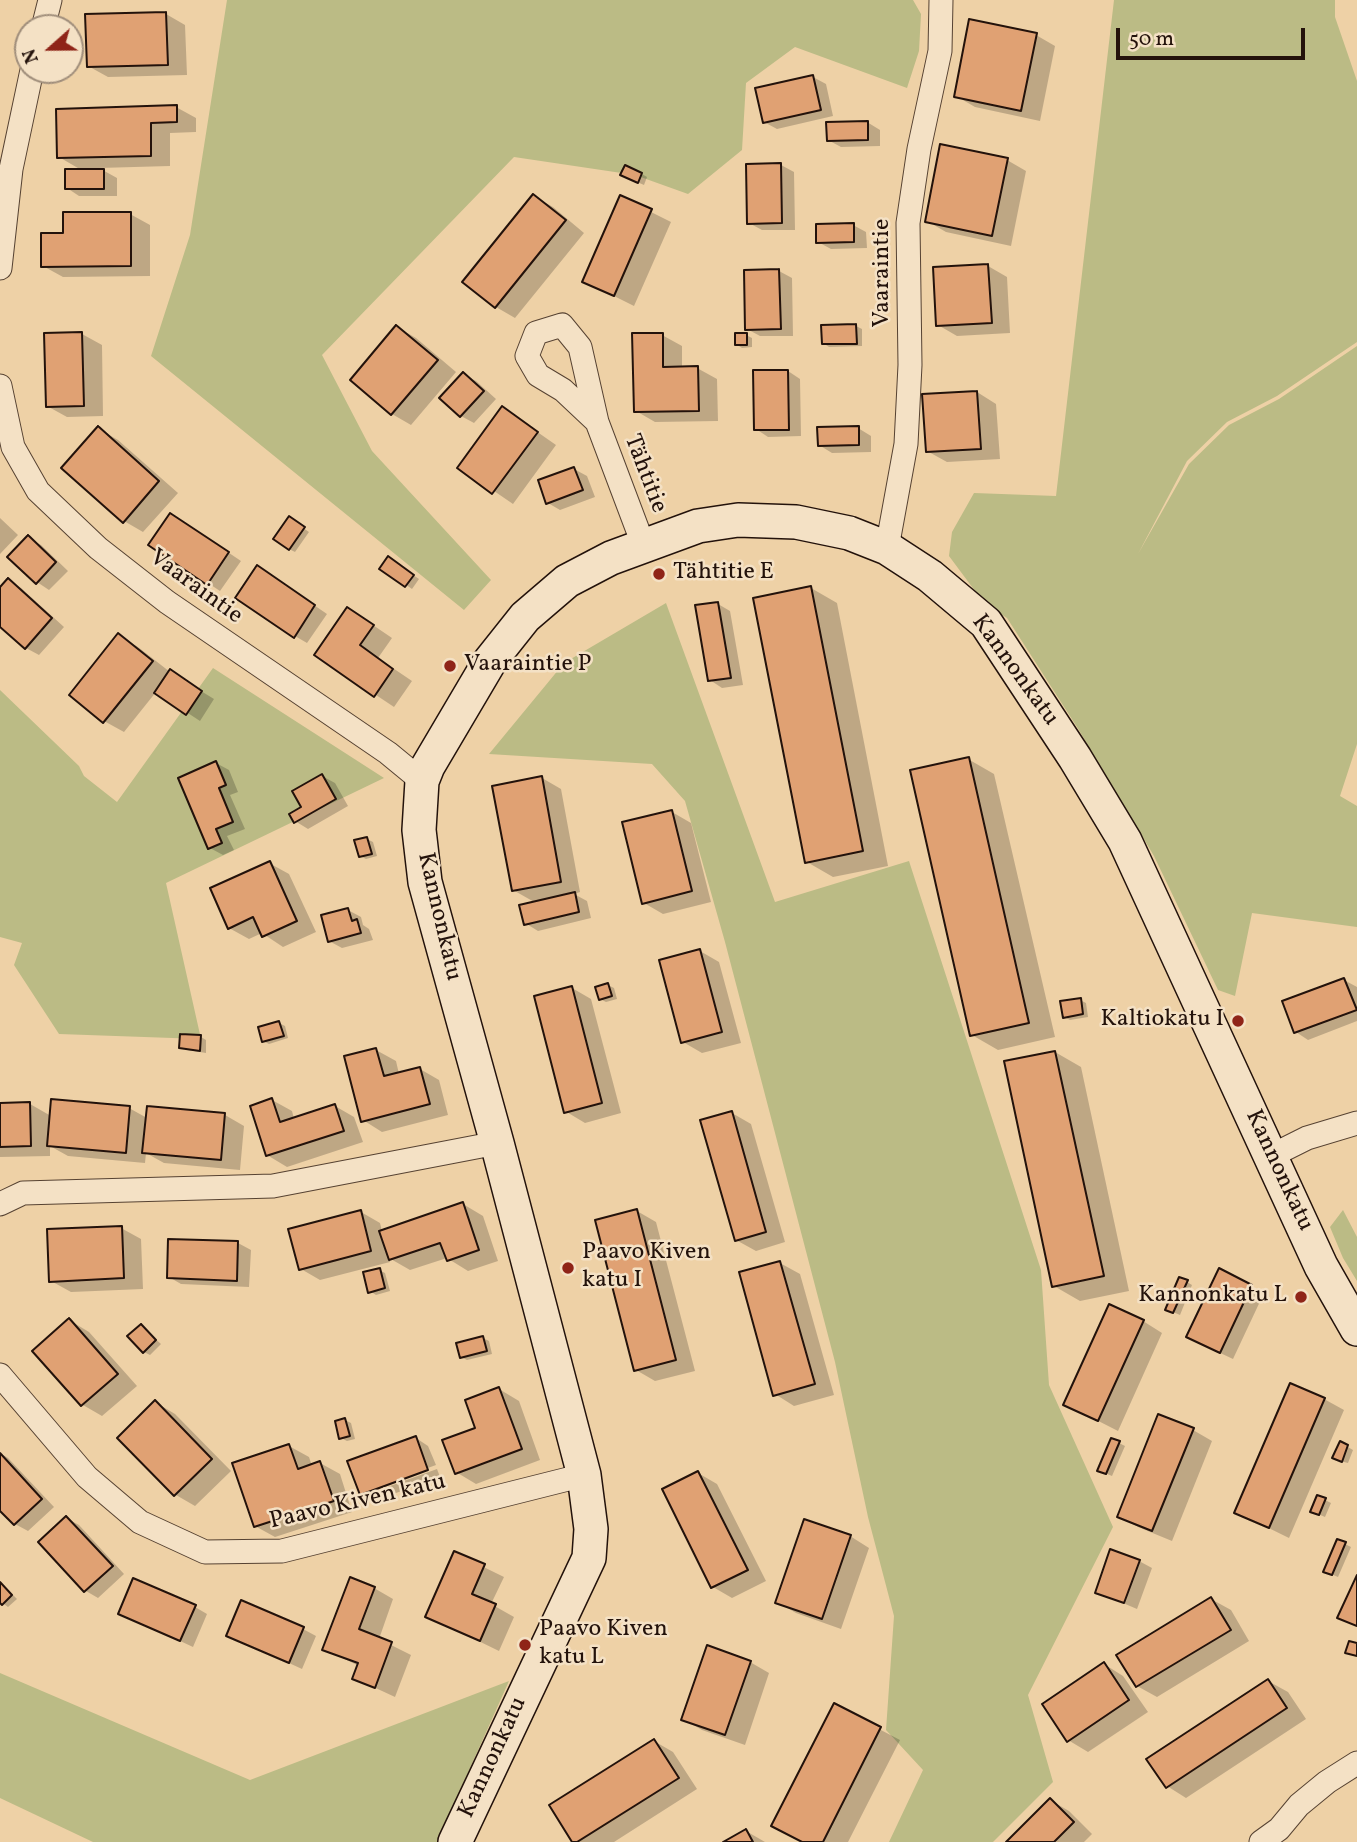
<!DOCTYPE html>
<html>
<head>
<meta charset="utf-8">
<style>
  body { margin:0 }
  #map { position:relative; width:1357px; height:1842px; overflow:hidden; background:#eed1a6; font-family:Vollkorn,serif }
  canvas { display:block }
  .north { position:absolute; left:14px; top:14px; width:70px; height:70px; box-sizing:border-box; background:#f4e1c5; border:2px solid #a08e7b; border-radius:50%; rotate:249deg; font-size:19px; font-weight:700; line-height:28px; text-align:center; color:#23120b }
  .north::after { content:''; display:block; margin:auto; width:24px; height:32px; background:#8f2418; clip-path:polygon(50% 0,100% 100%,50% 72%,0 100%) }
  .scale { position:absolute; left:1116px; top:28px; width:189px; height:32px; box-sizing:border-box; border:4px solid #23120b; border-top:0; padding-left:9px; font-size:21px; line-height:24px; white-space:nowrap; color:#23120b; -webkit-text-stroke:5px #f4e1c5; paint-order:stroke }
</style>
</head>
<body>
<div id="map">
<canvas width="1357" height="1842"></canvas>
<div class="north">N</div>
<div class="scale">50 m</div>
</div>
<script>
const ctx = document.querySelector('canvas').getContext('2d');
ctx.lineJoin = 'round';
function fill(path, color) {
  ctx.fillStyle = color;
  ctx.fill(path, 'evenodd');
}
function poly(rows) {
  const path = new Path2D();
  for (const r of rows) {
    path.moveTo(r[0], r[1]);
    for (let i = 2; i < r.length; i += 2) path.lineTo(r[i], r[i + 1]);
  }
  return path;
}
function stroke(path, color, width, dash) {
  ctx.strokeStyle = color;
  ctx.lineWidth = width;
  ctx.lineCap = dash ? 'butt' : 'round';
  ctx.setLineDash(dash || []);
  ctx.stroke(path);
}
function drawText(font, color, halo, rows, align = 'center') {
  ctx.font = font + ' Vollkorn,serif';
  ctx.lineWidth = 5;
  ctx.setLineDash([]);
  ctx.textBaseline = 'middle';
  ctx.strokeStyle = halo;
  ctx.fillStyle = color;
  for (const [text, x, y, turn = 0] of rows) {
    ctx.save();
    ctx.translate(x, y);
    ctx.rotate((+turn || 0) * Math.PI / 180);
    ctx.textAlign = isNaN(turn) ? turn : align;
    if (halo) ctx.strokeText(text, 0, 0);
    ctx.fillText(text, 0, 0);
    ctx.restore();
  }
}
fill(poly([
  [227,0,913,0,921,14,919,51,907,88,795,47,746,83,742,150,688,194,635,175,514,157,322,355,372,451,491,580,464,610,151,356,190,235],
  [1114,0,1335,0,1335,17,1357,81,1357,342,1277,396,1227,422,1187,461,1138,554,1189,464,1229,425,1279,399,1357,346,1357,744,1340,796,1357,806,1357,927,1252,913,1235,996,1218,990,1154,856,1077,727,1007,618,984,603,949,556,952,532,974,493,1056,496],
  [666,603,775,902,909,861,1041,1270,1049,1385,1113,1527,1028,1695,1053,1782,993,1842,889,1842,923,1770,886,1730,894,1616,868,1517,835,1362,725,942,685,801,652,764,489,754,564,663],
  [213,668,384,778,166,883,201,1039,59,1034,14,965,22,943,0,937,0,690,79,766,84,776,117,802],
  [1343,1210,1357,1237,1357,1281,1343,1258,1330,1227],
  [0,1673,250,1780,509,1681,437,1842,93,1842,0,1798]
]), '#bbbb85');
fill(poly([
  [166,14,185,25,187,75,108,77,88,66],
  [1036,35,1055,46,1040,121,975,107,956,96],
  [813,77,826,84,833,116,777,129,764,122],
  [176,107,196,118,196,132,170,133,170,166,99,168,117,178,117,196,79,196,67,188,83,171,59,157],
  [867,122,880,130,880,146,841,147,828,140],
  [1007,160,1026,171,1011,246,946,232,927,221],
  [781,165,794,172,795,230,762,230,749,223],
  [642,174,647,177,644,185,628,178],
  [534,196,553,207,584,233,515,318,496,307],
  [621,197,671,222,634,306,584,281],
  [130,214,150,225,150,276,63,277,43,266],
  [853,225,866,232,867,248,831,249,818,242],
  [988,266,1007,277,1010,333,957,336,938,325],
  [779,271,792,278,793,336,760,336,747,329],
  [856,326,862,329,862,346,829,347,823,343],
  [397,327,416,338,456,372,411,425,392,414],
  [82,334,102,345,103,416,67,417,47,406],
  [662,335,682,346,682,368,697,368,717,379,718,421,655,422,636,411],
  [746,335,752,338,752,347,742,348,736,344],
  [788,371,800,379,801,436,768,437,756,429],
  [463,374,476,381,496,399,474,423,461,416,442,398],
  [977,392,996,404,1000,459,947,462,927,451],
  [503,408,556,445,513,504,459,467],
  [858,428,871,436,871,452,832,453,819,445],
  [99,429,118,440,178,493,143,532,124,521],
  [574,469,587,476,595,497,560,510,548,503],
  [0,518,18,535,0,554],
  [290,519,309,532,295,552,289,549],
  [183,522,241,561,220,591,208,583],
  [28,538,41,545,68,571,49,590,37,582],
  [394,562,419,579,412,589,382,568],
  [270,575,327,614,307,643,295,636],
  [8,581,21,588,64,627,39,655,26,648,0,625,0,590],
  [811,588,837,603,888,866,833,877,807,862],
  [718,604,730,611,743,685,722,688,710,680],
  [367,621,392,638,378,658,412,681,394,707,316,655],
  [118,636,138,647,170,672,214,699,200,721,156,692,124,732,104,721],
  [968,759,994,774,1055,1037,998,1050,972,1035],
  [216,763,229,770,238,792,230,795,245,829,227,836,234,850,223,855,210,848],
  [322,776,335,783,348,806,308,829,295,821],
  [542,778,561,789,580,892,574,894,587,901,591,918,538,931,525,923,536,903,513,890],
  [672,812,691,823,711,902,663,914,644,903],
  [367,839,373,842,377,856,366,859,360,856],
  [269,863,289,874,316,932,283,947,262,933,249,939,229,928],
  [348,910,361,917,363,925,369,929,373,940,342,948,329,941],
  [700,951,719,962,741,1043,702,1053,683,1042],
  [1344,980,1357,987,1357,1021,1308,1040,1296,1032],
  [608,985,614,988,617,999,606,1002,600,999],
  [572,988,591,999,621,1113,585,1123,565,1111],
  [1080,1000,1086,1003,1088,1017,1070,1020,1064,1017],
  [279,1023,285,1026,288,1038,269,1044,263,1041],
  [201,1037,206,1040,206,1053,187,1050,181,1047],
  [376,1050,396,1061,399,1074,420,1069,439,1080,448,1115,382,1132,363,1120],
  [1055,1052,1081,1067,1129,1291,1080,1301,1054,1286],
  [272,1100,292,1111,294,1119,335,1106,354,1117,363,1142,287,1167,267,1155],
  [0,1104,30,1104,51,1116,129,1108,147,1118,148,1108,225,1115,244,1126,240,1170,164,1163,146,1153,145,1163,68,1156,50,1146,50,1156,0,1157],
  [732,1113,751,1124,785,1242,756,1251,736,1240],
  [463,1204,483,1216,498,1261,468,1271,447,1258,410,1270,389,1258,390,1262,320,1280,301,1269,361,1212,380,1223,382,1231],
  [637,1211,656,1222,695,1371,655,1381,636,1370],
  [121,1228,141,1239,143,1289,71,1292,51,1281],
  [238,1243,251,1250,249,1287,181,1284,169,1277],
  [780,1263,800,1274,834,1395,794,1406,775,1394],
  [379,1270,385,1273,390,1291,376,1295,370,1291],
  [1220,1271,1264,1293,1233,1359,1201,1344],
  [1187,1282,1192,1285,1180,1315,1173,1312],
  [69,1320,89,1332,137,1386,102,1416,83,1405,35,1351],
  [1143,1321,1162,1333,1118,1431,1065,1404],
  [141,1326,161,1344,150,1355,144,1352],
  [483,1338,489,1341,492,1354,467,1360,461,1357],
  [499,1389,519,1401,540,1460,476,1484,456,1472],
  [1324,1399,1344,1410,1289,1538,1236,1512],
  [155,1402,175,1414,231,1471,195,1506,176,1495,119,1438],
  [345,1420,351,1423,355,1439,347,1441,341,1438],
  [1193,1430,1212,1441,1172,1541,1138,1527,1119,1516],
  [416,1438,428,1446,436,1465,368,1490,368,1494,437,1469,440,1477,374,1501,361,1494],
  [1119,1443,1125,1446,1112,1476,1105,1473],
  [1341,1443,1353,1450,1348,1463,1340,1461],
  [289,1446,309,1457,312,1466,320,1463,340,1474,352,1512,275,1537,255,1526],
  [0,1453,8,1458,54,1507,28,1531,15,1524,0,1508],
  [698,1473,717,1484,766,1581,732,1598,713,1587],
  [1325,1500,1331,1503,1325,1517,1318,1514],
  [66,1518,79,1525,124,1574,98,1598,86,1591,40,1542],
  [850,1536,869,1548,841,1629,796,1613,777,1602],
  [1345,1544,1351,1547,1338,1577,1331,1574],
  [455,1553,504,1577,491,1604,514,1617,499,1651,427,1616],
  [1139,1561,1152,1568,1137,1609,1097,1592],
  [0,1582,17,1599,8,1607,0,1601],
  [374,1588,393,1599,379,1639,411,1655,395,1697,354,1678,359,1666,324,1649],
  [1211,1599,1231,1610,1249,1641,1157,1697,1137,1686],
  [195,1607,207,1614,193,1647,120,1613],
  [303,1629,316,1636,302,1669,228,1635],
  [750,1662,769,1673,745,1745,702,1730,683,1719],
  [1104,1664,1123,1676,1148,1712,1088,1752,1068,1740],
  [1268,1681,1288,1692,1306,1719,1186,1798,1167,1786],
  [835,1706,900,1740,848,1842,803,1842],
  [654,1741,673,1752,697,1789,614,1842,574,1842],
  [1050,1800,1069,1811,1092,1834,1084,1842,1008,1842],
  [746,1831,765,1842,726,1842]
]), '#0003');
const building = poly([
  [166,12,168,65,87,67,85,14,166,12],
  [969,19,1037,33,1021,111,954,97,969,19],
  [813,75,821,110,763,123,755,88,813,75],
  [177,105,177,122,151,123,151,156,57,158,56,109,177,105],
  [868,121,868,140,827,141,826,122,868,121],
  [940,144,1008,158,992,236,925,222,940,144],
  [781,163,782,223,747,224,746,164,781,163],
  [625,165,642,173,638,183,620,175,625,165],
  [65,169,104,169,104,189,65,189,65,169],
  [533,194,566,220,495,308,462,282,533,194],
  [620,195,652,209,614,296,582,282,620,195],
  [63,212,131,212,131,266,41,267,41,233,63,233,63,212],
  [854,223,854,242,816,243,816,224,854,223],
  [988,264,992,323,936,326,933,267,988,264],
  [779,269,781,329,745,330,744,270,779,269],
  [856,324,857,344,822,344,821,325,856,324],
  [396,325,438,360,391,415,350,380,396,325],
  [82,332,84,406,46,407,44,333,82,332],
  [632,333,663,333,663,367,698,366,699,411,634,412,632,333],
  [735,333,747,333,747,345,735,345,735,333],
  [753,370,788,370,789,430,754,430,753,370],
  [463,372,484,391,460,417,439,398,463,372],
  [977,391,981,449,926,452,922,394,977,391],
  [502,406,538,432,492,494,457,468,502,406],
  [98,426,159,481,123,523,61,468,98,426],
  [859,426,859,445,818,446,817,427,859,426],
  [574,467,583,490,546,504,538,480,574,467],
  [170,513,229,552,207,585,148,545,170,513],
  [289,516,305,527,289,550,273,539,289,516],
  [28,535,56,562,36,584,7,557,28,535],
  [388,556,414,575,405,587,379,569,388,556],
  [257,565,315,605,294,638,235,598,257,565],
  [8,578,52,618,25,649,0,627,0,587,8,578],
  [811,586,863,851,805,863,753,598,811,586],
  [718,602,731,678,708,681,695,605,718,602],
  [347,607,374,625,360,645,393,669,374,697,314,655,347,607],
  [118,633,153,661,103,723,69,695,118,633],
  [170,669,202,691,186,715,154,693,170,669],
  [969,757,1029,1023,970,1036,910,770,969,757],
  [216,761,226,785,219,788,233,822,216,829,222,843,208,849,178,778,216,761],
  [322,774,336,799,294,823,289,814,301,807,292,791,322,774],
  [542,776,561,882,512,891,492,786,542,776],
  [672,810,692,891,642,904,622,822,672,810],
  [367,837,372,854,359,857,354,840,367,837],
  [270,861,297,921,262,937,253,917,228,929,210,888,270,861],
  [575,892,579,912,524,925,519,905,575,892],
  [348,908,352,921,357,919,361,933,328,942,321,915,348,908],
  [700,949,722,1032,681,1043,659,960,700,949],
  [1344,978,1357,1010,1294,1033,1282,1001,1344,978],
  [608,983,612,996,599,1000,595,987,608,983],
  [572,986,602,1103,564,1113,534,996,572,986],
  [1081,998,1083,1014,1063,1018,1060,1001,1081,998],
  [279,1021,284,1036,262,1042,258,1027,279,1021],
  [180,1034,201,1035,200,1051,179,1048,180,1034],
  [376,1048,384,1076,420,1067,430,1104,361,1122,344,1056,376,1048],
  [1055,1051,1104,1276,1052,1287,1004,1061,1055,1051],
  [272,1098,280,1122,335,1104,344,1131,266,1156,250,1106,272,1098],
  [51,1099,130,1106,126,1153,47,1146,51,1099],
  [30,1102,31,1146,0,1147,0,1103,30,1102],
  [147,1106,225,1113,221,1160,142,1153,147,1106],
  [732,1111,766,1232,735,1241,700,1120,732,1111],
  [463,1202,479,1250,447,1261,440,1243,389,1260,379,1231,463,1202],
  [637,1209,676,1360,634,1371,595,1220,637,1209],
  [361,1210,371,1251,299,1270,288,1229,361,1210],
  [122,1226,124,1278,49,1282,47,1229,122,1226],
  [168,1239,238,1241,237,1281,167,1278,168,1239],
  [780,1261,815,1384,773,1396,739,1272,780,1261],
  [380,1268,385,1288,368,1293,363,1272,380,1268],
  [1219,1268,1252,1285,1220,1353,1186,1337,1219,1268],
  [1179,1277,1188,1280,1173,1313,1165,1310,1179,1277],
  [1109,1304,1144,1320,1098,1421,1063,1405,1109,1304],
  [69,1318,118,1374,81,1406,32,1351,69,1318],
  [141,1324,156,1340,143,1353,127,1336,141,1324],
  [483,1336,487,1351,460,1358,456,1343,483,1336],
  [1290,1383,1325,1398,1269,1528,1234,1513,1290,1383],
  [499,1387,522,1449,455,1474,442,1440,475,1428,465,1400,499,1387],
  [155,1400,212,1459,174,1496,117,1438,155,1400],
  [1158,1414,1194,1428,1152,1531,1117,1517,1158,1414],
  [345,1418,350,1436,339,1439,335,1421,345,1418],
  [416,1436,428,1470,360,1495,347,1461,416,1436],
  [1111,1438,1120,1441,1106,1474,1097,1471,1111,1438],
  [1340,1441,1348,1445,1342,1462,1332,1458,1340,1441],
  [289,1444,298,1469,320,1461,334,1501,254,1527,232,1463,289,1444],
  [0,1453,42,1499,14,1525,0,1511,0,1453],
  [698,1471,748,1570,711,1588,662,1489,698,1471],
  [1317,1495,1326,1498,1319,1515,1310,1512,1317,1495],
  [66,1516,113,1566,84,1592,38,1542,66,1516],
  [804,1519,851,1535,822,1619,775,1603,804,1519],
  [1337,1539,1346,1542,1332,1575,1323,1572,1337,1539],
  [1110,1549,1140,1560,1124,1603,1095,1593,1110,1549],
  [454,1551,485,1564,472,1594,496,1604,480,1641,425,1617,454,1551],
  [1357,1575,1357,1626,1337,1618,1357,1575],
  [350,1577,375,1587,359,1629,392,1642,375,1688,352,1679,358,1663,322,1650,350,1577],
  [133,1578,196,1605,180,1641,118,1614,133,1578],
  [0,1582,12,1595,2,1605,0,1603,0,1582],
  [1211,1597,1231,1630,1136,1687,1116,1655,1211,1597],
  [241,1600,304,1627,289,1663,226,1636,241,1600],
  [1349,1641,1357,1643,1357,1656,1345,1653,1349,1641],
  [707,1645,751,1661,725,1735,681,1720,707,1645],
  [1104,1662,1129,1700,1067,1742,1042,1704,1104,1662],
  [1268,1679,1287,1708,1166,1788,1146,1759,1268,1679],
  [834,1703,881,1727,823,1842,802,1842,771,1826,834,1703],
  [654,1739,679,1778,577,1842,572,1842,549,1805,654,1739],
  [1050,1798,1074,1822,1054,1842,1006,1842,1050,1798],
  [746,1829,753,1842,723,1842,746,1829]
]);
fill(building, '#e0a173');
stroke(building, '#23120b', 2);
const street = poly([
  [43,28,50,0],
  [0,268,11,169,32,70],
  [0,386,13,447,38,491,98,548,167,602,388,753,422,781],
  [597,422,563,390,538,375,527,356,536,333,562,325,580,347,597,422,643,544],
  [887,548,906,444,910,365,908,223,919,149,940,51,941,0],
  [1271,1156,1307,1138,1357,1123],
  [0,1204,23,1193,273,1186,497,1143],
  [0,1375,87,1477,140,1522,205,1552,282,1551,584,1475],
  [1261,1842,1279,1829,1299,1805,1327,1782,1357,1763]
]);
const secondary = poly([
  [455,1842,589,1558,591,1529,584,1475,497,1143,425,882,419,830,422,781,428,766,490,661,525,617,567,581,611,558,698,526,738,520,796,522,849,533,887,548,930,576,986,623,1075,758,1125,841,1321,1266,1357,1329]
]);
stroke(street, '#564232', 25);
stroke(secondary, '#23120b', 36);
stroke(street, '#f4e1c5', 23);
stroke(secondary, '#f4e1c5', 33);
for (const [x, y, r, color] of [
  [659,574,7,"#8f2418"],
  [450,666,7,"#8f2418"],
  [1238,1021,7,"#8f2418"],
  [568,1268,7,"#8f2418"],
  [1301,1297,7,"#8f2418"],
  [525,1645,7,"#8f2418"]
]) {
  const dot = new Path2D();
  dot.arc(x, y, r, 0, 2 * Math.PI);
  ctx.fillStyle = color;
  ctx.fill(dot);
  stroke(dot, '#f4e1c5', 2.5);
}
drawText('24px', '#23120b', '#f4e1c5', [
  ["Vaaraintie",884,273,-90],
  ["Tähtitie",644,474,69],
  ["Vaaraintie",195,588,36],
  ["Kannonkatu",1014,671,54],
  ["Kannonkatu",438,917,77],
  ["Kannonkatu",1278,1171,65],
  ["Paavo Kiven katu",358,1503,-13],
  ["Kannonkatu",494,1758,-65]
]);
drawText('24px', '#23120b', '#f4e1c5', [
  ["Tähtitie E",673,574],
  ["Vaaraintie P",464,666],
  ["Kaltiokatu I",1224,1021,"right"],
  ["Paavo Kiven",582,1254],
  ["katu I",582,1282],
  ["Kannonkatu L",1287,1297,"right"],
  ["Paavo Kiven",539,1631],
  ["katu L",539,1659]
], 'left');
</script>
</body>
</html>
